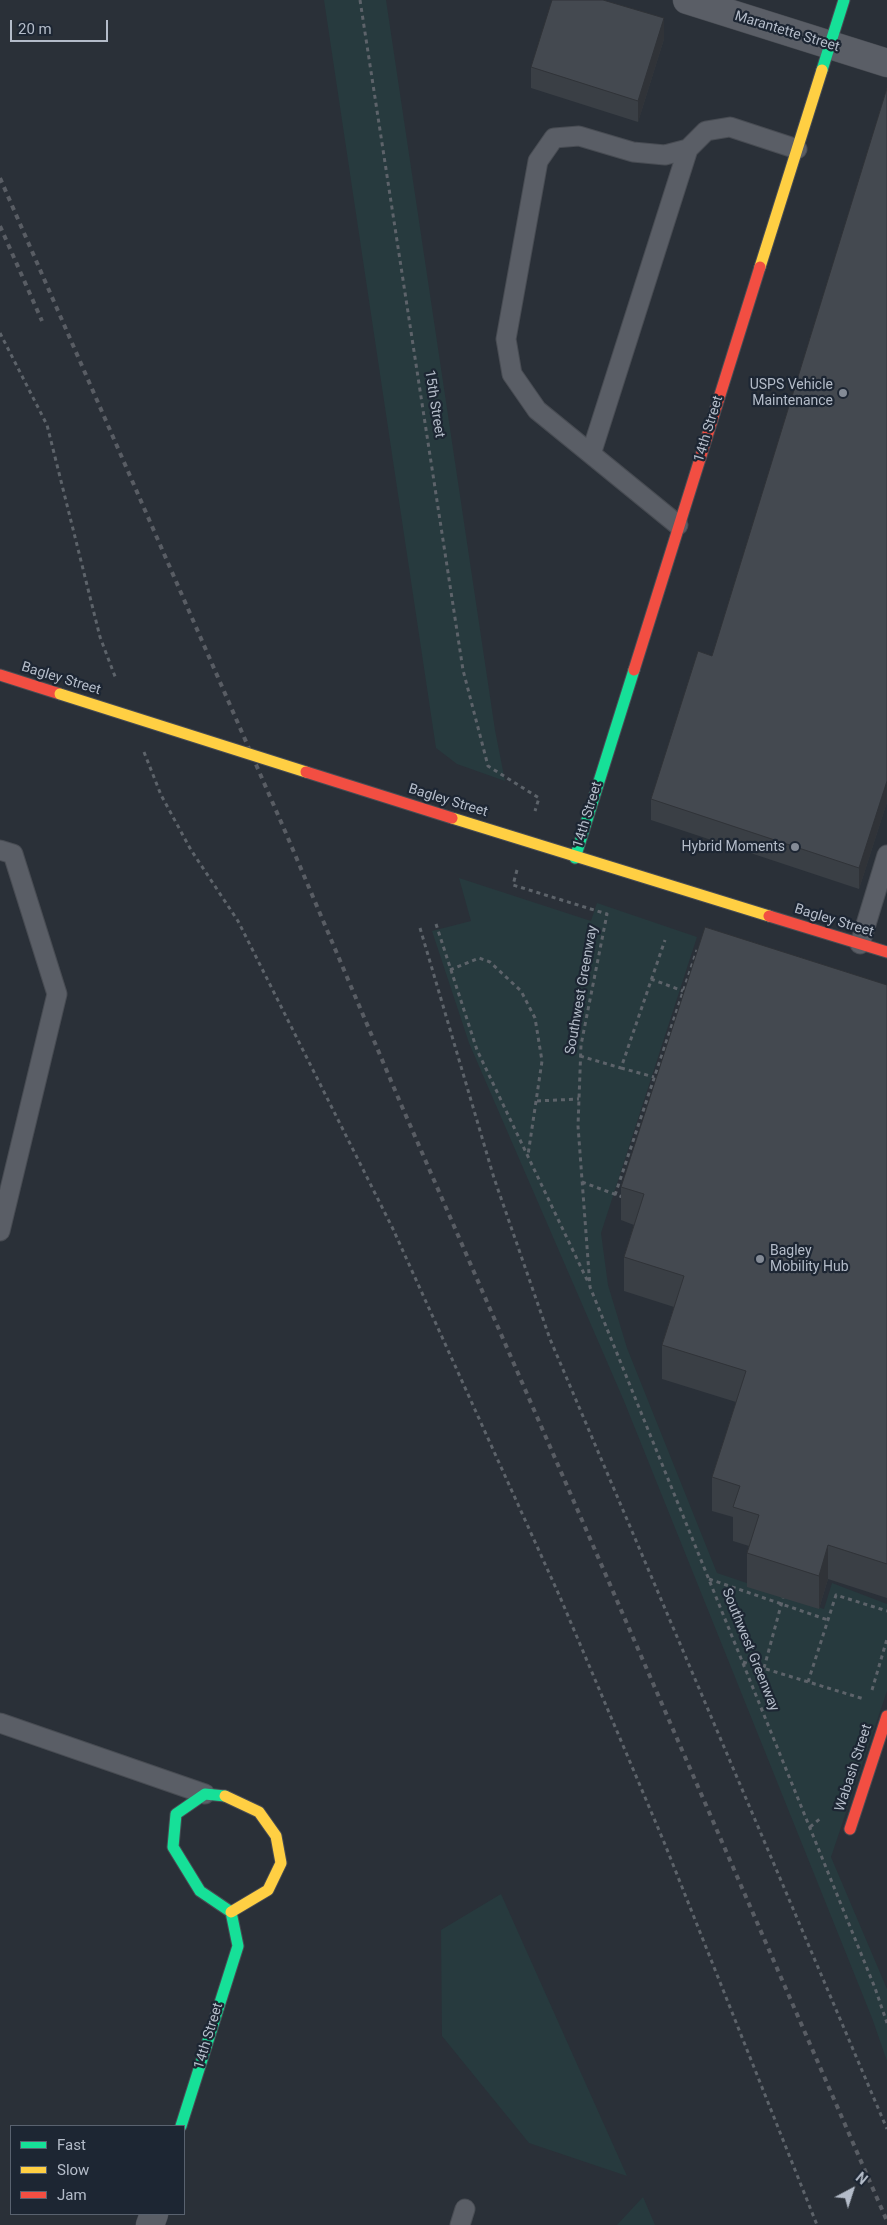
<!DOCTYPE html>
<html>
<head>
<meta charset="utf-8">
<style>
  body { margin:0 }
  #map { position:relative; width:887px; height:2225px; overflow:hidden; background:#2a3038; font-family:Roboto,sans-serif }
  canvas { display:block }
  .legend { position:absolute; left:10px; top:2125px; width:175px; height:90px; box-sizing:border-box; background:#1d2633; border:1px solid #59626f; margin:0; padding:6px 9px; list-style:none; font-size:15px; color:#b4bcc9 }
  .legend li { display:flex; align-items:center; gap:10px; height:25px }
  .legend b { width:25px; border:1px solid #59626f }
  .north { position:absolute; left:827px; top:2165px; width:50px; height:50px; -webkit-text-stroke:4px #1d2633; paint-order:stroke; rotate:40deg; font-size:14px; font-weight:700; line-height:20px; text-align:center; color:#b4bcc9 }
  .north::after { content:''; display:block; margin:auto; width:18px; height:22px; background:#b4bcc9; clip-path:polygon(50% 0,100% 100%,50% 72%,0 100%) }
  .scale { position:absolute; left:10px; top:20px; width:98px; height:22px; box-sizing:border-box; border:2px solid #b4bcc9; border-top:0; padding-left:6px; font-size:15px; line-height:18px; white-space:nowrap; color:#b4bcc9; -webkit-text-stroke:4px #1d2633; paint-order:stroke }
</style>
</head>
<body>
<div id="map">
<canvas width="887" height="2225"></canvas>
<ul class="legend">
<li><b style="height:6px;background:#16e098"></b>Fast</li>
<li><b style="height:6px;background:#ffcf43"></b>Slow</li>
<li><b style="height:6px;background:#f24e42"></b>Jam</li>
</ul>
<div class="north">N</div>
<div class="scale">20 m</div>
</div>
<script>
const ctx = document.querySelector('canvas').getContext('2d');
ctx.lineJoin = 'round';
function fill(path, color) {
  ctx.fillStyle = color;
  ctx.fill(path, 'evenodd');
}
function poly(rows) {
  const path = new Path2D();
  for (const r of rows) {
    path.moveTo(r[0], r[1]);
    for (let i = 2; i < r.length; i += 2) path.lineTo(r[i], r[i + 1]);
  }
  return path;
}
function stroke(path, color, width, dash) {
  ctx.strokeStyle = color;
  ctx.lineWidth = width;
  ctx.lineCap = dash ? 'butt' : 'round';
  ctx.setLineDash(dash || []);
  ctx.stroke(path);
}
function drawText(font, color, halo, rows, align = 'center') {
  ctx.font = font + ' Roboto,sans-serif';
  ctx.lineWidth = 4.5;
  ctx.setLineDash([]);
  ctx.textBaseline = 'middle';
  ctx.strokeStyle = halo;
  ctx.fillStyle = color;
  for (const [text, x, y, turn = 0] of rows) {
    ctx.save();
    ctx.translate(x, y);
    ctx.rotate((+turn || 0) * Math.PI / 180);
    ctx.textAlign = isNaN(turn) ? turn : align;
    if (halo) ctx.strokeText(text, 0, 0);
    ctx.fillText(text, 0, 0);
    ctx.restore();
  }
}
fill(poly([
  [324,0,386,0,495,730,505,781,457,764,436,748],
  [459,878,591,921,597,903,697,937,601,1233,608,1285,627,1348,717,1573,824,1609,832,1583,887,1604,887,1691,831,1857,887,1989,887,2061,872,2018,624,1401,469,1043,432,931,471,921],
  [501,1894,627,2176,529,2143,442,2036,441,1930],
  [643,2197,655,2225,617,2225]
]), '#273a3e');
const lane = poly([
  [591,454,688,149],
  [678,525,537,410,512,374,506,339,538,161,554,138,579,136,633,152,665,155,688,149,706,131,730,127,797,149],
  [0,850,13,854,57,994,0,1231],
  [860,944,887,855],
  [0,1723,205,1794],
  [460,2225,465,2209]
]);
const street = poly([
  [687,0,887,63],
  [150,2225,154,2214]
]);
const fast = poly([
  [822,70,844,0],
  [575,858,634,670],
  [181,2126,238,1946,231,1912,200,1891,173,1847,176,1814,205,1794,225,1796]
]);
const slow = poly([
  [760,267,822,70],
  [452,818,769,916],
  [225,1796,259,1812,276,1836,281,1863,268,1890,231,1912]
]);
const jam = poly([
  [634,670,760,267],
  [0,675,60,694],
  [769,916,887,952],
  [850,1829,887,1716]
]);
stroke(lane, '#484c53', 21);
stroke(street, '#484c53', 29);
stroke(fast, '#484c53', 13);
stroke(slow, '#484c53', 13);
stroke(jam, '#484c53', 13);
stroke(poly([
  [360,0,463,670,488,766,539,798,535,811],
  [0,333,47,425,100,637,116,679],
  [144,752,161,795,191,850,238,921,393,1229,560,1597,664,1842,817,2225],
  [517,870,513,885,607,914,581,1045,578,1126,590,1287,875,1988,887,2023],
  [436,924,477,1050,589,1284],
  [420,928,494,1178,550,1339,887,2129],
  [450,970,479,958,490,962,521,991,535,1018,542,1061,528,1155],
  [651,979,683,991],
  [580,1056,621,1068,665,940],
  [621,1068,654,1077],
  [537,1101,579,1099],
  [582,1182,625,1198],
  [615,1195,697,950],
  [709,1579,828,1620],
  [743,1662,864,1699],
  [764,1668,783,1598],
  [808,1682,836,1595,887,1611],
  [872,1690,887,1639],
  [810,1827,821,1818]
]), '#5d636a', 3, [4, 4]);
stroke(lane, '#5a5e66', 19);
stroke(street, '#5a5e66', 28);
stroke(fast, '#16e098', 11);
stroke(slow, '#ffcf43', 11);
stroke(jam, '#f24e42', 11);
stroke(poly([
  [0,178,285,831,400,1102,887,2221],
  [0,226,42,321]
]), '#595d64', 4, [5, 5]);
const slowBridge = poly([
  [60,694,306,772]
]);
const jamBridge = poly([
  [306,772,452,818]
]);
stroke(slowBridge, '#484c53', 13, []);
stroke(jamBridge, '#484c53', 13, []);
stroke(slowBridge, '#ffcf43', 11);
stroke(jamBridge, '#f24e42', 11);
fill(poly([
  [664,39,638,122,531,88,531,67],
  [887,88,887,802,859,889,651,820,651,799,712,656],
  [887,985,887,1598,828,1579,819,1609,747,1587,747,1553,749,1546,733,1541,733,1517,712,1511,712,1477,736,1402,662,1379,662,1345,674,1307,624,1291,624,1257,634,1225,621,1220,621,1187]
]), '#3a3f45');
fill(poly([
  [664,18,664,39,638,122,638,101],
  [887,781,887,802,859,889,859,868],
  [828,1545,828,1579,819,1609,819,1576]
]), '#303338');
const building = poly([
  [552,0,603,0,664,18,638,101,531,67,552,0],
  [887,88,887,781,859,868,651,799,698,651,712,656,887,88],
  [705,927,887,985,887,1564,828,1545,819,1576,747,1553,759,1515,733,1507,740,1486,712,1477,746,1371,662,1345,684,1276,624,1257,644,1194,621,1187,705,927]
]);
fill(building, '#444950');
stroke(building, '#303338', 1);
for (const [x, y, r, color] of [
  [843,393,5,"#848b96"],
  [795,847,5,"#848b96"],
  [760,1259,5,"#848b96"]
]) {
  const dot = new Path2D();
  dot.arc(x, y, r, 0, 2 * Math.PI);
  ctx.fillStyle = color;
  ctx.fill(dot);
  stroke(dot, '#1d2633', 2);
}
drawText('14px', '#b4bcc9', '#1d2633', [
  ["Marantette Street",787,32,17],
  ["15th Street",434,404,81],
  ["14th Street",709,429,-73],
  ["Bagley Street",61,679,17],
  ["Bagley Street",448,801,17],
  ["14th Street",588,815,-73],
  ["Bagley Street",834,921,17],
  ["Southwest Greenway",582,990,-80],
  ["Southwest Greenway",750,1650,68],
  ["Wabash Street",854,1768,-72],
  ["14th Street",209,2036,-73]
]);
drawText('14px', '#b4bcc9', '#1d2633', [
  ["USPS Vehicle",833,385],
  ["Maintenance",833,401],
  ["Hybrid Moments",785,847],
  ["Bagley",770,1251,"left"],
  ["Mobility Hub",770,1267,"left"]
], 'right');
</script>
</body>
</html>
